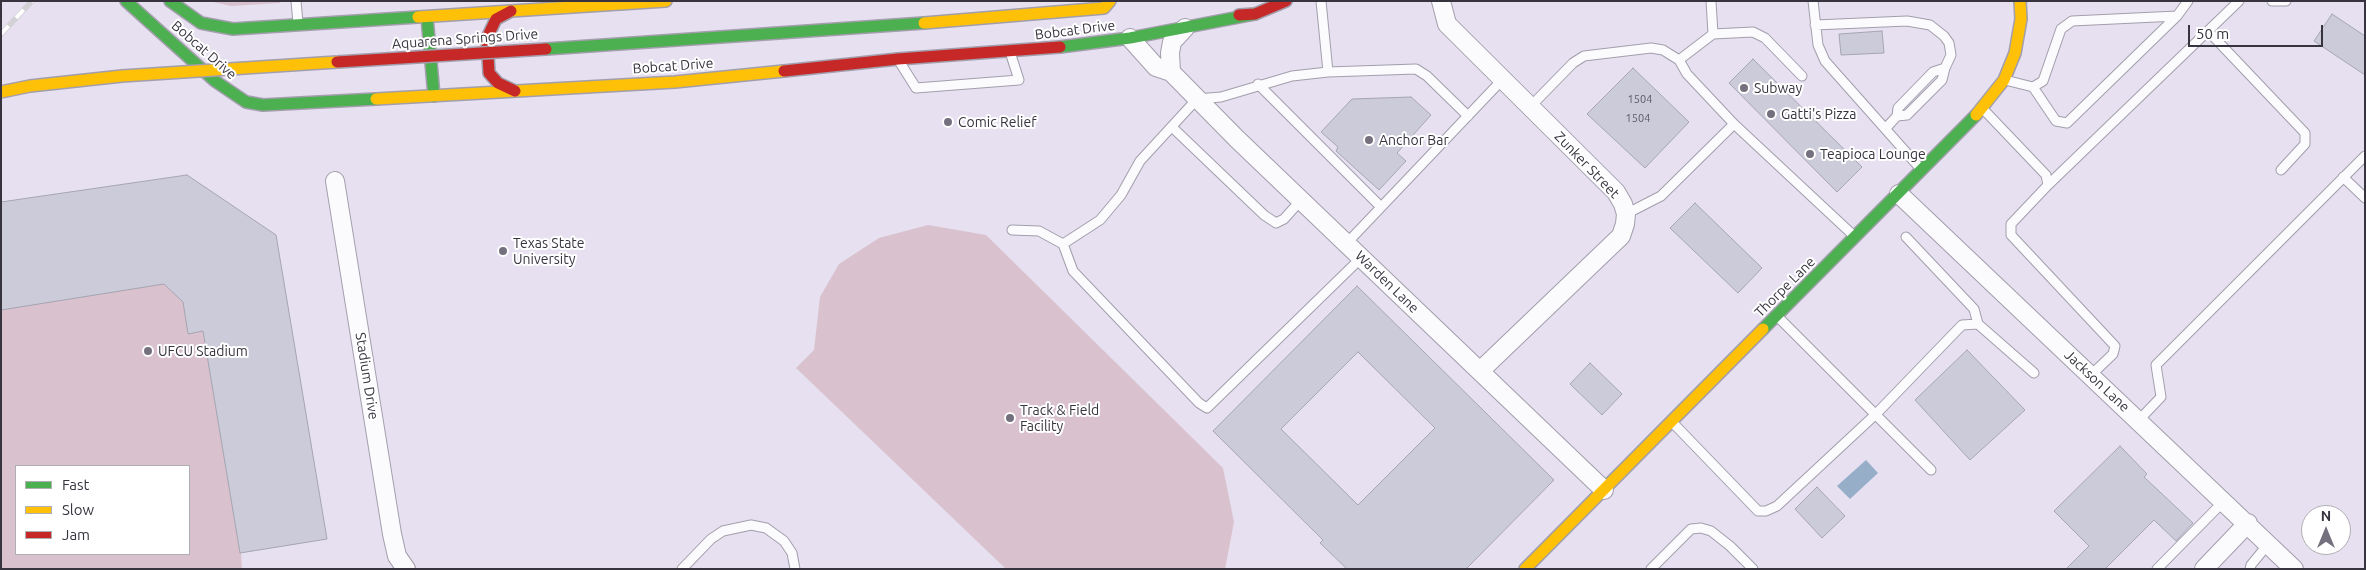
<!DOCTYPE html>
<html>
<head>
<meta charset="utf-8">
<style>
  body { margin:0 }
  #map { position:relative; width:2366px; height:570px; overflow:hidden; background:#e6e0f1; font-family:Ubuntu,sans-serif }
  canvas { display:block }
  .frame { position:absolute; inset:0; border:2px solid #38343f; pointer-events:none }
  .legend { position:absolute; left:15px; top:465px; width:175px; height:90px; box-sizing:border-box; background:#fff; border:1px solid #afaeb2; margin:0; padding:6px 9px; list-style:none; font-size:15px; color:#38343f }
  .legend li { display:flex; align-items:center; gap:10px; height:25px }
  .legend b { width:25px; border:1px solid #afaeb2 }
  .north { position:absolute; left:2301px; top:505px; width:50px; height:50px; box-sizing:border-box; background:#fff; border:1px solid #afaeb2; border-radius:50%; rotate:0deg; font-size:14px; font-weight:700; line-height:20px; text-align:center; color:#38343f }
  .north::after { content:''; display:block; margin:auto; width:18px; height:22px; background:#75707d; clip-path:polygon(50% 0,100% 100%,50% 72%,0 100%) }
  .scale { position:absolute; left:2188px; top:25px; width:135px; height:22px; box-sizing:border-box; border:2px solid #38343f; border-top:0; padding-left:6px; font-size:15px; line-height:18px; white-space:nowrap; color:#38343f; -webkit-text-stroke:4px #fff; paint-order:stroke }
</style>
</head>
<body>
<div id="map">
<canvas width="2366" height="570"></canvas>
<div class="frame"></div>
<ul class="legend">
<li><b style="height:6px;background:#4caf50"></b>Fast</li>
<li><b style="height:6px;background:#ffc107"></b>Slow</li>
<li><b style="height:6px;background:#c62828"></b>Jam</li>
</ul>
<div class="north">N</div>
<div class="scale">50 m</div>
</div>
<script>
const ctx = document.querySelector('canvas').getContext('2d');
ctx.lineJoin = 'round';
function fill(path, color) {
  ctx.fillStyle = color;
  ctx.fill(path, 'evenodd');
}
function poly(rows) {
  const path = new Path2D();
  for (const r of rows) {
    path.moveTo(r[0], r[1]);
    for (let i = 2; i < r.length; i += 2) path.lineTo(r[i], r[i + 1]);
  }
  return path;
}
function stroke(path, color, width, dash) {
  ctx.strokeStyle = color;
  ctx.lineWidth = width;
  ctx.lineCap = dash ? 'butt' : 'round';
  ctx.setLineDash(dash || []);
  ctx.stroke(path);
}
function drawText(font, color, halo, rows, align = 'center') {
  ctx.font = font + ' Ubuntu,sans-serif';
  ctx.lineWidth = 4;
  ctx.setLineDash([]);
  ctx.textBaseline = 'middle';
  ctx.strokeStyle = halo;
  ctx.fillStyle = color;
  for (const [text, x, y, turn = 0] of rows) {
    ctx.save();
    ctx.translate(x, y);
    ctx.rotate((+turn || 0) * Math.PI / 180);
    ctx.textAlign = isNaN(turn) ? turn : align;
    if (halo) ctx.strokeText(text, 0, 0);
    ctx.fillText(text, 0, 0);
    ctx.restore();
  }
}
fill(poly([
  [209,1,281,1,280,3,231,6],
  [1,202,276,235,327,539,241,553,242,569,1,569],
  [16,466,189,466,189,554,16,554],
  [928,225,986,235,1223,468,1234,522,1225,569,1006,569,796,368,814,350,820,297,839,264,879,238]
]), '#d9c1ce');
fill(poly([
  [1866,460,1878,473,1850,499,1837,486]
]), '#96aec8');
const building = poly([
  [2332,14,2365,36,2365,75,2314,41,2332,14],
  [1882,31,1884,53,1841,55,1839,34,1882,31],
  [1753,59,1862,167,1837,192,1729,83,1753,59],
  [1633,68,1689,122,1645,168,1587,114,1633,68],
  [1411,97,1431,115,1397,153,1406,161,1379,190,1336,151,1338,147,1321,132,1352,99,1411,97],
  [187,175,276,235,327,539,240,553,203,331,188,334,183,302,164,284,1,310,1,202,187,175],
  [1695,203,1762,268,1738,293,1670,228,1695,203],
  [1357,286,1554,480,1466,569,1347,569,1320,543,1323,540,1213,431,1357,286],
  [1358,352,1435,428,1358,505,1281,429,1358,352],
  [1967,350,2025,410,1970,460,1915,400,1967,350],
  [1590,363,1622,394,1602,415,1570,384,1590,363],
  [2120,446,2147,474,2144,477,2193,523,2176,541,2154,520,2105,569,2066,569,2089,546,2054,511,2120,446],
  [1817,487,1845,516,1822,538,1795,509,1817,487]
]);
fill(building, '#cbcbda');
stroke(building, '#a6a5b1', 1);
const lane = poly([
  [296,1,298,23],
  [1813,1,1818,45,1825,61,1920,168],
  [2272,1,2286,1],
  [1815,25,1907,21,1930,25,1944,36,1949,43,1951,55,1945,68,1933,72,1898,108,1897,116],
  [2209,32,2305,133,2305,144,2281,170],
  [1713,34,1753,32,1765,38,1802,76],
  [1679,60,1713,34,1711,1],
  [899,61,916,88,1019,80,1011,55],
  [1328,72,1416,69,1427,76,1468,116],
  [2005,80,2033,87,2056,121,2067,123,2177,16,2188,1],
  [1258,84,1381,207],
  [2033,87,2043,81,2061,29,2072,21,2177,16],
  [1530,107,1573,63,1584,56,1651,48,1663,50,1679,60,1687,74,1734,124,1853,235],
  [1984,110,2046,175,2048,185],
  [1172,127,1264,215,1276,223,1284,219,1301,200],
  [1886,128,1897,116,1907,115,1942,80,1945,68],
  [2343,177,2365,198],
  [1626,214,1661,196,1734,124],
  [1012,230,1039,231,1063,244,1100,220,1121,195,1140,161,1197,99,1221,97,1292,76,1328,72,1321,1],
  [1906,237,1974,309,1978,324],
  [1063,244,1073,271,1199,403,1207,408,1361,258],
  [1346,244,1502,80],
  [1777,316,1931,470],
  [2091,375,2113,354,2115,346,2011,235,2011,224,2048,185,2239,1],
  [2139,420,2161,397,2156,365,2365,156],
  [1673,423,1758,511,1766,511,1777,506,1876,414,1962,325,1978,324,2034,373],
  [682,569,711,539,723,531,751,525,766,528,784,541,792,553,795,569],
  [1651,569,1691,529,1701,528,1711,531,1730,546,1753,569],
  [2157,569,2224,501],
  [2250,569,2251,565,2269,543]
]);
const street = poly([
  [1441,1,1447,24,1616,192,1623,204,1626,214,1625,224,1621,236,1480,371],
  [1130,38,1156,67,1171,72,1237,139,1604,490],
  [1171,72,1170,53,1172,42,1185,28],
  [335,181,392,534,397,556,406,569],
  [1899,194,2294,569],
  [2204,569,2248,523]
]);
const fast = poly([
  [126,1,215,81,246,102,263,105,376,99],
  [170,1,201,23,233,29,418,17],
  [427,17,434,96],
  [1060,47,1130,38,1255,14],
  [546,49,924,23],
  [1763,329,1976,115]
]);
const slow = poly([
  [418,17,666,1],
  [924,23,1104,8,1110,1],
  [376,99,675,82,784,71],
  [1976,115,2004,80,2015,53,2021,19,2020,1],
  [1525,569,1763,329]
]);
const jam = poly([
  [511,11,496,19,487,38,489,73,498,83,515,91],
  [1239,15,1255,14,1286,1],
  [784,71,898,59,1060,47]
]);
stroke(lane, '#a29eab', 11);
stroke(street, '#a29eab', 20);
stroke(fast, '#a29eab', 14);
stroke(slow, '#a29eab', 14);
stroke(jam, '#a29eab', 14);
stroke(lane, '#fbfafd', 9);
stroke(street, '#fbfafd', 18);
stroke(fast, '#4caf50', 11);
stroke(slow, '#ffc107', 11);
stroke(jam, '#c62828', 11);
const rail = poly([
  [1,34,32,1]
]);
stroke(rail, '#d2d1d5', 5.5);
stroke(rail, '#fff', 4, [11]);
const slowBridge = poly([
  [1,92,30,86,122,76,337,62]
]);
const jamBridge = poly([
  [337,62,546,49]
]);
stroke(slowBridge, '#a29eab', 14, []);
stroke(jamBridge, '#a29eab', 14, []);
stroke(slowBridge, '#ffc107', 11);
stroke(jamBridge, '#c62828', 11);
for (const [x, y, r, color] of [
  [1744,88,5,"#75707d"],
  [1771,114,5,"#75707d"],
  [948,122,5,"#75707d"],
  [1369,140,5,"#75707d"],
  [1810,154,5,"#75707d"],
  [503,251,5,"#75707d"],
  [148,351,5,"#75707d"],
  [1010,418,5,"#75707d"]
]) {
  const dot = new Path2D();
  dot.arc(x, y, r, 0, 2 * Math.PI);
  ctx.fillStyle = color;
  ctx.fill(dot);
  stroke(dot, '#fff', 2);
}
drawText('11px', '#5e5a66', null, [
  ["1504",1640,99],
  ["1504",1638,118]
]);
drawText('14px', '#38343f', '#fff', [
  ["Bobcat Drive",1075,30,-7],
  ["Aquarena Springs Drive",465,39,-4],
  ["Bobcat Drive",204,50,41],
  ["Bobcat Drive",673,66,-4],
  ["Zunker Street",1587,165,46],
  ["Warden Lane",1387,282,44],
  ["Thorpe Lane",1785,287,-45],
  ["Stadium Drive",367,376,81],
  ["Jackson Lane",2097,381,43]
]);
drawText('14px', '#38343f', '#fff', [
  ["Subway",1754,88],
  ["Gatti's Pizza",1781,114],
  ["Comic Relief",958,122],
  ["Anchor Bar",1379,140],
  ["Teapioca Lounge",1820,154],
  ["Texas State",513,243],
  ["University",513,259],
  ["UFCU Stadium",158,351],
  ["Track & Field",1020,410],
  ["Facility",1020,426]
], 'left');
</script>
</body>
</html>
